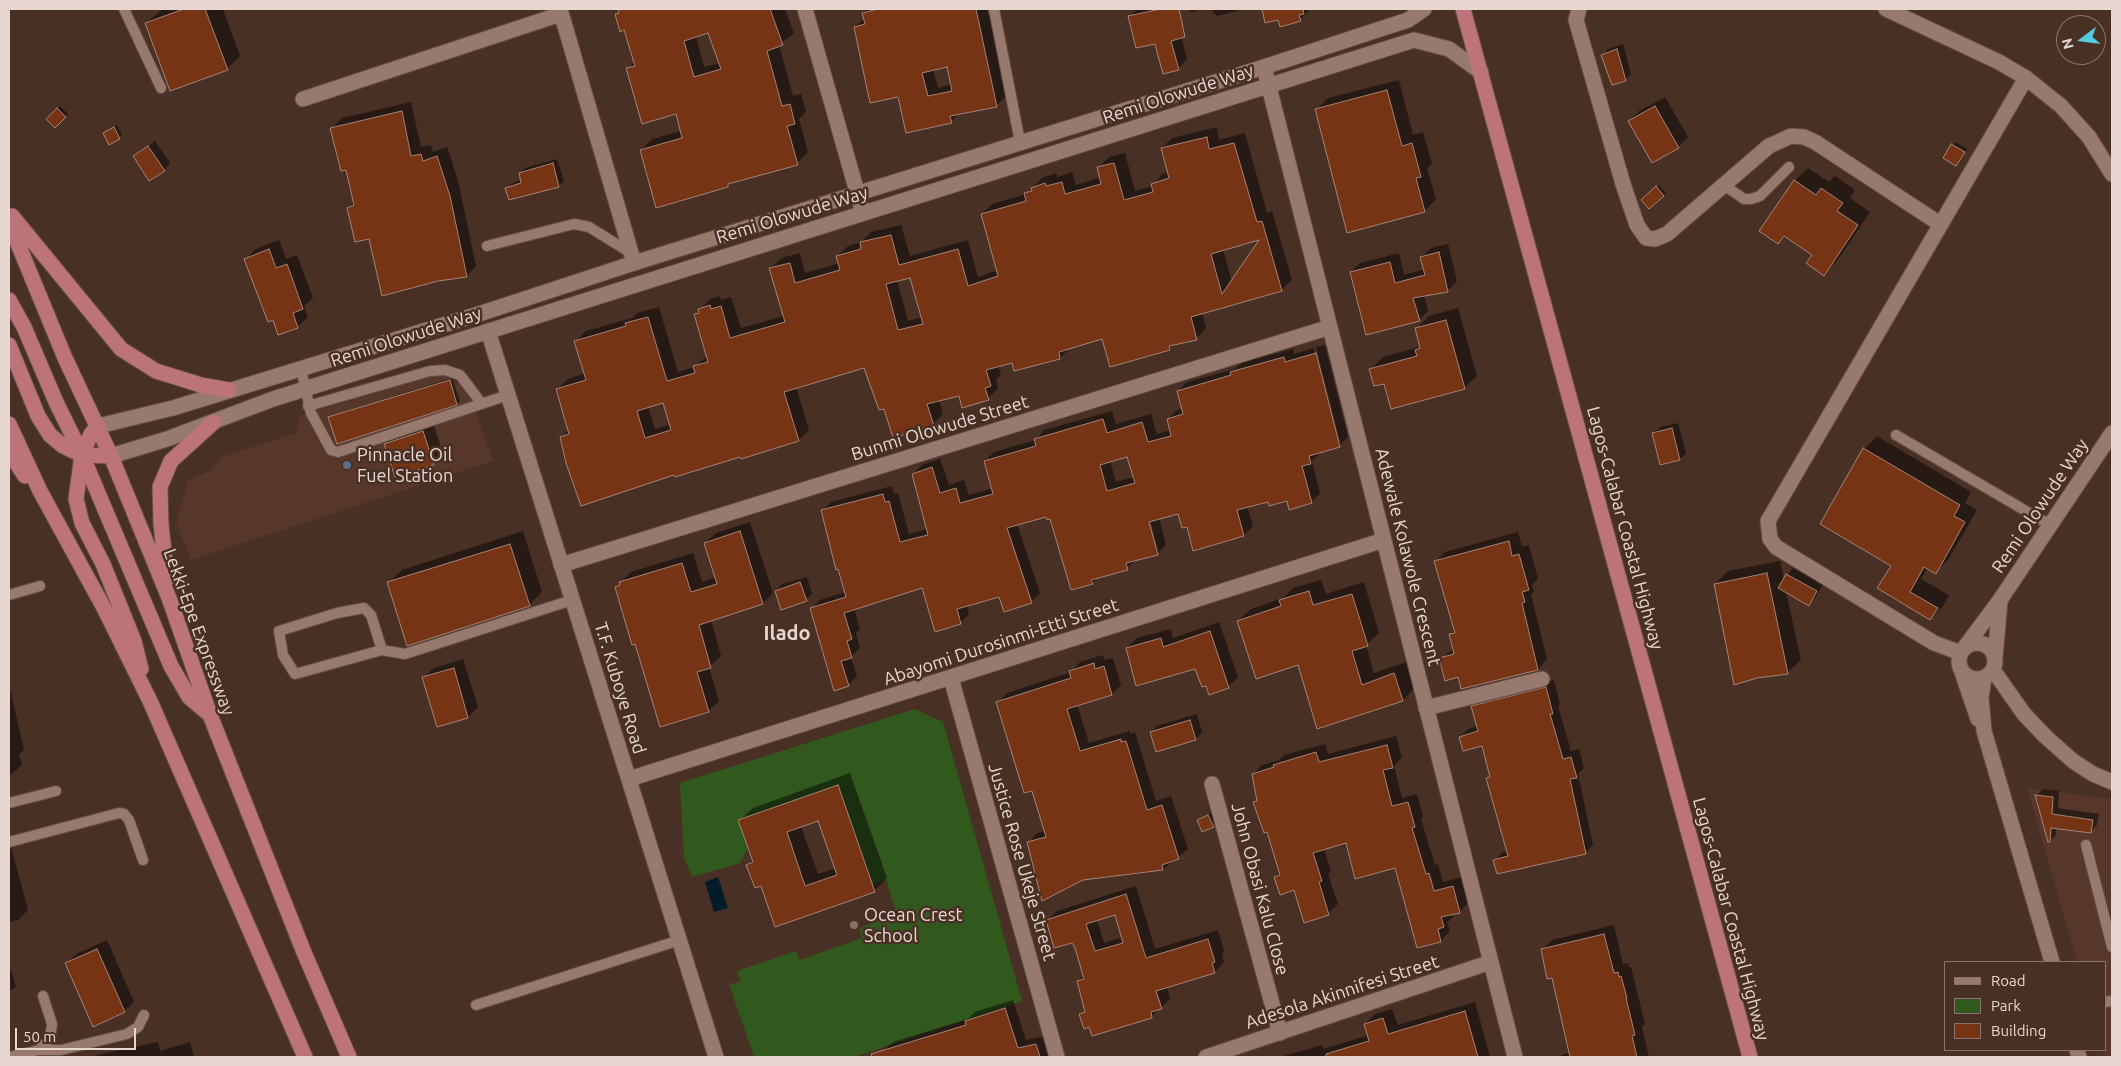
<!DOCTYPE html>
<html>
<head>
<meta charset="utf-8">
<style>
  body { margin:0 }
  #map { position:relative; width:2121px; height:1066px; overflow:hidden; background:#493025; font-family:Ubuntu,sans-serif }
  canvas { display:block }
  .frame { position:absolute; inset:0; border:10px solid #e8d7d1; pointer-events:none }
  .legend { position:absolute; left:1944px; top:961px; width:162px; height:90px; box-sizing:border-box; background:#493025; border:1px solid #89736a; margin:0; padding:6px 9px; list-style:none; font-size:15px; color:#e8d7d1 }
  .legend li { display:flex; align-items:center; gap:10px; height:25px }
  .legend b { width:25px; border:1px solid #89736a }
  .north { position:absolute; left:2056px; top:15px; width:50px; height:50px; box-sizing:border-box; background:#493025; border:1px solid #89736a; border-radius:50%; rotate:255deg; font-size:14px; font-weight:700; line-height:20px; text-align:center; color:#e8d7d1 }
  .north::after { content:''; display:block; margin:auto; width:18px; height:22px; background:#54cade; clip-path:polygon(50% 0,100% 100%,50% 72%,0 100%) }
  .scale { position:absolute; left:15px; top:1028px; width:121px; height:22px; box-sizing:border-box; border:2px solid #e8d7d1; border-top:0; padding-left:6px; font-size:15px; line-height:18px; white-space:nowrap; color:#e8d7d1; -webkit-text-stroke:4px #493025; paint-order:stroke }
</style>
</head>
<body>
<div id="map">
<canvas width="2121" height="1066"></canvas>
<div class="frame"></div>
<ul class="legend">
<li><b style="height:6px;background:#97796d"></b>Road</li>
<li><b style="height:14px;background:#32591d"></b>Park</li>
<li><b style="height:14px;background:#773415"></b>Building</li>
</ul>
<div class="north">N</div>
<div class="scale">50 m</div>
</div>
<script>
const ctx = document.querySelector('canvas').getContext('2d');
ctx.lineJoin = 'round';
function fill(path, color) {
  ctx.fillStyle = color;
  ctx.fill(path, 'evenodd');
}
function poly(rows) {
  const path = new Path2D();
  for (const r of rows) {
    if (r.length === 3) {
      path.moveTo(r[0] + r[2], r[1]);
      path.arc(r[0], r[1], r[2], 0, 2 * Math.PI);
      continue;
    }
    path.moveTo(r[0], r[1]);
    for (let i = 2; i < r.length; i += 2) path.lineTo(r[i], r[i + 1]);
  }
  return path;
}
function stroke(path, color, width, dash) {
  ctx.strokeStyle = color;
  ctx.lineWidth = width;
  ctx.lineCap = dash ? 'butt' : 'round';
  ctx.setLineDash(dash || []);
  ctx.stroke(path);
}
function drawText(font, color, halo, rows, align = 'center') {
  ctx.font = font + ' Ubuntu,sans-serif';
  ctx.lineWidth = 5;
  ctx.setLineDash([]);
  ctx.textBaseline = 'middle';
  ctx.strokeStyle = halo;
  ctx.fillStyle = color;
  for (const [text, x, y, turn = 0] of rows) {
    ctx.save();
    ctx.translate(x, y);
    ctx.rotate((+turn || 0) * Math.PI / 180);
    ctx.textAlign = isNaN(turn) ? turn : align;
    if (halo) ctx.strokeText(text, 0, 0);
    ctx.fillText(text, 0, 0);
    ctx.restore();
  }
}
fill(poly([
  [442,373,464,387,474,407,493,461,191,560,176,523,188,480,212,470,221,457,296,433,300,416],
  [2027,788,2112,799,2112,1057,2104,1057,2102,1050,2105,1050,2105,962,2077,962]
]), '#573729');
fill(poly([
  [915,709,943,722,1022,1001,854,1057,754,1057,729,984,741,982,737,971,796,951,800,960,862,938,859,928,897,915,886,880,872,884,838,785,748,848,740,863,692,877,684,858,680,783]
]), '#32591d');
fill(poly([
  [718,877,728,908,714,912,705,882]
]), '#021d29');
fill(poly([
  [163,9,223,9,240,56,227,69,146,23],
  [619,9,785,9,794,33,779,45,793,96,801,94,806,112,799,119,808,152,797,163,732,182,728,186,641,150,652,139,682,131,677,113,628,69,635,61,625,29,617,15,620,11],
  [709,32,720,63,704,67,696,36],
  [868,9,987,9,989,17,991,17,1006,96,997,105,960,112,951,122,899,95,855,27,864,18,863,13],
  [948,65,952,84,938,88,933,69],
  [1137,9,1177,9,1182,29,1180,32,1187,59,1178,69,1130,16],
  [1189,9,1204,9,1190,12],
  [1211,9,1245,9,1217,16],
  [1263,9,1310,9,1300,20,1279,18,1266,22],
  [1623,44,1631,74,1625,80,1602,56,1608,49],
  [1399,80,1413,135,1423,132,1432,164,1427,168,1436,199,1424,211,1316,110,1328,98],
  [1665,97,1688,137,1678,147,1629,121,1639,111],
  [411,102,421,147,431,145,433,152,447,147,449,152,459,185,476,266,467,276,370,238,348,208,355,201,347,168,332,128,342,118],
  [60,106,68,114,55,126,48,119],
  [117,125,122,135,110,143,105,133],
  [1217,127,1219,140,1245,133,1267,213,1272,211,1292,280,1281,290,1202,312,1206,328,1196,339,1175,344,1169,349,1103,338,1071,347,1060,358,1013,362,998,366,1001,375,996,379,998,388,988,399,960,394,939,400,943,414,933,424,885,407,865,366,796,387,809,430,799,440,675,473,561,437,569,430,557,389,568,379,586,373,576,341,586,331,632,318,637,313,659,307,678,372,694,367,707,356,695,314,710,299,720,296,721,300,731,297,741,328,784,316,771,268,781,258,800,253,805,273,840,263,838,256,848,246,861,242,871,232,901,225,910,256,968,240,978,277,998,270,982,214,992,204,1026,194,1042,178,1056,173,1057,177,1072,172,1076,185,1101,177,1098,168,1109,157,1125,153,1135,191,1153,186,1162,174,1168,172,1162,148,1172,138],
  [1262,238,1232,282,1223,249],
  [911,276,922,317,908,321,897,280],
  [664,401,671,424,655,429,648,406],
  [155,141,170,163,164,170,135,156],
  [1955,142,1967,149,1956,165,1944,158],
  [557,159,564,181,559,186,507,188,512,183,522,180,520,173,525,168],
  [1808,168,1829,182,1835,176,1855,190,1850,198,1870,212,1837,261,1824,274,1814,255,1786,236,1778,243,1794,181],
  [1659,185,1666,193,1649,208,1643,200],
  [279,240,286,259,297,255,313,298,304,306,308,317,298,326,279,333,246,259,256,249],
  [1448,244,1457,281,1448,290,1424,295,1428,311,1419,320,1351,272,1360,263,1399,253,1404,275,1425,269,1422,257,1431,248],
  [1458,308,1477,376,1464,388,1385,382,1371,369,1383,357,1419,347,1421,346,1416,329,1429,316],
  [1325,345,1348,437,1339,446,1319,452,1319,454,1312,461,1320,493,1311,502,1287,499,1268,500,1247,506,1253,526,1244,535,1188,525,1179,513,1159,518,1166,545,1157,554,1136,559,1127,569,1098,577,1092,583,1051,518,1047,516,1017,524,1040,593,1031,602,1000,596,967,605,969,614,960,623,923,586,854,608,860,629,856,633,860,648,851,657,857,676,848,685,811,609,820,600,846,592,822,511,831,502,892,486,894,494,898,493,909,534,928,529,913,474,922,465,940,459,949,485,964,480,969,495,993,488,985,461,994,452,1036,440,1044,430,1112,411,1116,424,1151,414,1157,434,1171,430,1168,419,1177,410,1183,408,1178,391,1187,382,1235,369,1241,363,1293,349,1294,354,1314,348,1338,442,1340,442,1316,347],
  [1128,456,1134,477,1116,482,1110,461],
  [1146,516,1149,516,1158,550,1155,550],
  [452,378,460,401,457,404,337,442,330,418,333,415],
  [433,422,443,454,433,464,385,444,395,434],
  [1678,423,1686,453,1680,459,1653,434,1660,427],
  [1877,436,1971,492,1965,503,1977,510,1948,560,1936,572,1928,567,1921,579,1949,595,1943,606,1930,619,1879,587,1892,565,1864,449],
  [750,522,773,593,763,603,711,620,721,656,709,667,719,701,708,711,636,643,616,587,631,572,693,553,702,582,716,577,705,543,716,533],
  [523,531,542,592,529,605,388,583,402,570],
  [1518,532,1522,547,1529,545,1538,579,1532,585,1534,592,1531,594,1547,659,1538,669,1459,676,1441,659,1454,648,1450,635,1455,630,1436,561,1445,552],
  [1780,561,1784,580,1793,568,1823,585,1815,598,1809,604,1786,592,1801,660,1787,673,1715,584,1728,571],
  [807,577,812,594,806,600,776,591,782,584],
  [1321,580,1326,594,1364,582,1379,633,1366,645,1374,673,1407,662,1415,688,1403,700,1298,663,1238,621,1251,609,1283,598,1293,588],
  [1219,622,1238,677,1228,687,1196,667,1127,648,1137,638,1171,629,1173,638],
  [1103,655,1105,660,1113,658,1121,685,1112,694,1077,704,1089,743,1130,731,1130,734,1135,732,1156,801,1171,796,1188,849,1163,869,1083,879,1028,843,1037,833,1045,831,1033,790,998,703,1007,693,1071,672,1080,662],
  [463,659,478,707,468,717,438,726,424,677,434,668],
  [1554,680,1560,704,1558,706,1571,751,1579,749,1584,768,1578,774,1593,845,1585,853,1495,860,1503,852,1508,851,1488,778,1491,775,1483,744,1460,737,1468,729,1478,726,1473,707,1481,698],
  [9,684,24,750,19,754,22,765,9,776],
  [1197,714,1202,732,1196,739,1157,751,1151,733,1157,726],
  [1396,736,1402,757,1394,766,1402,798,1417,794,1423,816,1421,819,1435,865,1438,864,1443,882,1463,877,1469,902,1459,912,1452,913,1453,917,1447,922,1450,931,1441,941,1396,867,1347,841,1324,849,1331,871,1328,874,1338,904,1328,914,1295,888,1275,877,1281,872,1268,830,1254,803,1258,799,1253,774,1262,765,1279,760,1284,755,1325,744,1328,754],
  [850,773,887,878,874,891,762,884,748,865,753,859,740,820,753,808],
  [819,820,836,868,818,874,801,826],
  [2043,789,2059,791,2058,808,2099,814,2097,825,2091,831,2056,827,2056,835,2049,841,2036,796],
  [1211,813,1216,824,1213,826,1198,820],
  [10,843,28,910,18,920,9,922,9,844],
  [1136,886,1155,949,1218,930,1224,951,1222,954,1224,962,1215,972,1167,987,1170,999,1151,1017,1090,1026,1080,1015,1085,1010,1078,981,1085,975,1073,941,1048,920,1057,911],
  [1115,914,1123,937,1104,943,1097,920],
  [1614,925,1623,964,1628,963,1629,967,1631,967,1645,1024,1642,1027,1649,1057,1557,1057,1570,1052,1553,976,1542,950,1552,940],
  [107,940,134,1002,124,1011,66,964,76,954],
  [9,970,11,970,16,987,9,991],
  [1013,1000,1026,1040,1045,1036,1050,1054,1049,1057,880,1057,879,1055,888,1046,896,1041,968,1019,975,1012],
  [1475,1002,1490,1057,1280,1057,1322,1045,1323,1049,1369,1035,1365,1024,1375,1014,1392,1009,1398,1025],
  [158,1042,160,1051,190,1042,194,1057,88,1057]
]), '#0007');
const building = poly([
  [184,9,205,9,228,70,170,91,145,23,184,9],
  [618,9,770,9,783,45,767,51,782,106,790,104,795,124,787,126,798,165,728,184,728,187,656,208,640,150,682,138,676,114,642,124,626,68,635,66,624,30,620,32,615,14,619,13,618,9],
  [708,33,721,69,694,77,684,41,708,33],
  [878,9,976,9,997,107,950,116,952,123,906,133,898,97,870,103,854,27,865,24,862,13,878,9],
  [947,67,952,91,928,96,922,73,947,67],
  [1161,9,1179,9,1185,37,1171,41,1179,70,1163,74,1155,44,1136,48,1128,16,1161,9],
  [1262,9,1303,9,1304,14,1299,15,1301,21,1280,27,1278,20,1265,23,1262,9],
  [1617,49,1626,81,1612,85,1601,55,1617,49],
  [1387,90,1402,146,1412,143,1421,177,1416,178,1425,212,1347,233,1315,109,1387,90],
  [1655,106,1679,148,1652,163,1628,121,1655,106],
  [57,108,66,117,55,128,46,119,57,108],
  [402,111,411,156,421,154,423,161,437,156,439,162,450,196,467,277,438,281,382,296,369,239,355,242,347,208,354,205,346,170,341,171,330,128,402,111],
  [114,127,120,139,109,145,103,133,114,127],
  [1207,137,1209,149,1234,143,1257,222,1262,221,1282,291,1191,317,1197,340,1169,346,1170,350,1110,367,1102,339,1059,352,1060,359,1014,371,1012,363,986,370,991,386,985,388,989,400,962,408,959,396,927,404,934,426,893,438,884,409,879,410,864,368,784,392,799,441,741,459,740,457,675,477,674,475,581,506,566,463,560,437,569,434,556,389,586,380,574,341,626,326,625,323,648,317,667,381,695,373,693,366,708,362,694,314,699,313,698,309,710,305,711,309,721,306,730,338,785,322,769,268,790,263,795,283,840,270,836,256,861,249,860,242,891,235,899,265,958,249,968,286,998,276,981,214,1026,201,1024,193,1032,191,1031,188,1045,183,1046,186,1062,182,1065,194,1101,184,1097,167,1114,163,1124,200,1153,192,1151,184,1169,178,1161,148,1207,137],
  [1259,240,1222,294,1211,254,1259,240],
  [910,278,923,324,898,330,886,284,910,278],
  [663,403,671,430,645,438,637,411,663,403],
  [1951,144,1965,152,1956,166,1943,158,1951,144],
  [148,146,165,171,149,181,133,156,148,146],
  [553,163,559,187,509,200,505,188,521,183,519,173,553,163],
  [1794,180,1816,195,1821,188,1843,203,1837,211,1858,225,1824,276,1806,263,1812,255,1784,236,1778,244,1759,231,1794,180],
  [1656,186,1664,196,1649,209,1641,200,1656,186],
  [269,249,276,268,287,264,303,309,293,313,298,328,278,335,273,320,268,322,244,259,269,249],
  [1439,252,1448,292,1413,298,1420,321,1366,335,1350,272,1390,262,1395,283,1425,275,1420,257,1439,252],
  [1446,320,1465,389,1391,409,1384,384,1374,386,1369,369,1417,356,1415,350,1420,348,1415,328,1446,320],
  [1316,353,1340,447,1309,456,1311,464,1302,466,1312,503,1289,510,1287,501,1269,506,1268,502,1237,510,1244,536,1193,551,1187,527,1182,528,1178,514,1149,522,1158,555,1126,563,1128,570,1091,580,1093,584,1071,590,1050,519,1047,520,1046,517,1007,528,1032,603,1004,612,999,597,957,609,961,624,935,632,922,588,844,613,852,639,847,641,852,658,841,661,849,686,834,691,810,608,846,597,838,569,836,570,821,510,883,494,885,502,889,501,900,542,928,535,912,474,932,467,940,493,956,488,960,503,993,494,984,461,1036,446,1034,439,1103,419,1107,433,1142,422,1148,442,1171,436,1167,419,1183,414,1177,391,1231,375,1230,372,1284,357,1285,362,1316,353],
  [1127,457,1135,483,1107,491,1100,465,1127,457],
  [450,380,457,405,337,444,328,417,450,380],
  [1672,428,1680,460,1660,465,1652,433,1672,428],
  [423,431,434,465,395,477,384,444,423,431],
  [1863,448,1960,505,1954,516,1965,522,1936,574,1924,567,1910,592,1938,608,1930,620,1877,588,1891,566,1820,524,1863,448],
  [740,531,763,604,699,625,711,668,697,672,709,712,660,727,635,644,632,645,615,587,620,585,619,582,682,563,691,592,717,584,704,543,740,531],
  [1509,541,1512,556,1519,554,1529,590,1522,592,1525,602,1522,603,1538,670,1461,689,1458,677,1445,681,1439,658,1454,654,1449,634,1455,633,1434,561,1509,541],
  [510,544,530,606,407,646,387,582,510,544],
  [1767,573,1788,674,1757,678,1734,685,1714,584,1767,573],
  [1786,574,1817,591,1809,606,1778,588,1786,574],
  [800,582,807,601,781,610,775,591,800,582],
  [1309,591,1313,605,1352,594,1368,646,1352,651,1362,685,1394,673,1403,701,1317,729,1298,665,1256,679,1237,621,1281,606,1279,600,1309,591],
  [1210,631,1229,688,1209,695,1206,686,1202,687,1195,669,1136,686,1126,648,1161,638,1163,647,1210,631],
  [1094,663,1095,669,1104,666,1112,695,1067,709,1080,751,1121,739,1121,742,1126,741,1147,810,1162,805,1179,859,1162,865,1163,870,1083,880,1042,901,1027,842,1046,837,1032,791,1024,793,996,702,1071,678,1069,671,1094,663],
  [454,668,468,718,437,727,422,677,454,668],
  [1546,687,1553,714,1550,714,1563,759,1571,757,1577,778,1570,779,1586,854,1497,874,1493,860,1508,856,1486,778,1490,777,1482,746,1463,751,1459,737,1478,731,1471,706,1546,687],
  [1190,720,1196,740,1156,752,1150,732,1190,720],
  [1387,745,1393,768,1383,770,1392,806,1408,802,1415,827,1412,828,1426,874,1429,873,1434,891,1453,886,1460,913,1441,917,1444,927,1438,929,1441,942,1417,948,1395,868,1355,879,1346,843,1313,853,1322,881,1319,882,1329,915,1304,923,1294,890,1280,895,1274,877,1280,875,1267,832,1264,833,1253,802,1257,801,1252,774,1274,767,1273,765,1316,752,1319,762,1387,745],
  [838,785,875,892,775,927,761,886,755,888,746,865,753,862,738,820,838,785],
  [818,821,837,875,805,886,787,832,818,821],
  [2035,795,2053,797,2052,814,2093,820,2091,833,2051,828,2050,842,2048,842,2035,795],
  [1208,815,1214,827,1202,832,1197,820,1208,815],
  [1126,894,1146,958,1208,939,1215,962,1212,963,1215,973,1156,991,1162,1009,1151,1012,1152,1018,1092,1036,1089,1027,1084,1029,1079,1014,1085,1012,1077,981,1084,979,1075,948,1072,943,1054,948,1046,920,1126,894],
  [1115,915,1123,943,1095,951,1086,924,1115,915],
  [1604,934,1614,973,1618,972,1619,977,1621,976,1627,998,1626,998,1635,1035,1632,1036,1637,1057,1570,1057,1552,978,1547,979,1541,949,1604,934],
  [97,949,125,1012,93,1027,65,963,97,949],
  [1005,1008,1018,1048,1036,1044,1040,1057,872,1057,871,1054,966,1025,965,1021,1005,1008],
  [1465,1011,1478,1057,1326,1057,1326,1054,1369,1041,1364,1024,1383,1018,1388,1034,1465,1011]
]);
fill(building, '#773415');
stroke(building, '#a28477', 1);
const service = poly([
  [124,9,161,88],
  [994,9,1020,142],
  [1724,185,1744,199,1751,199,1760,196,1789,167],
  [487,246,574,224,589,227,631,253],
  [301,369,311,413,331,450,338,452,508,395],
  [308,406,430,371,445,370,460,375,482,404],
  [1896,435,2050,525],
  [9,595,40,586],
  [382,650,371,615,364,608,337,613,279,631,283,655,295,674,382,650,405,654,572,600],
  [9,803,56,791],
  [9,842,119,813,124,814,129,820,143,860],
  [2086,845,2112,947],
  [2105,1002,2112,1001],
  [476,1005,680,940],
  [39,1050,61,1050,127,1034,138,1027,144,1015],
  [9,1057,39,1050,50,1039,52,1024,43,996]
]);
const minor = poly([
  [560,9,634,263],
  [805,9,863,213],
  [1579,9,1576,20,1623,184,1637,225,1646,238,1655,239,1667,234,1769,146,1791,136,1804,137,1815,142,1940,224],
  [1886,9,1999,62,2026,78,2061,106,2089,137,2112,174],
  [1264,67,1515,1057],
  [303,99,561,14],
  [561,565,1330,327],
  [1977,661,18],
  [1965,647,2000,600,2112,433],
  [1961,653,1934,643,1776,547,1770,539,1768,521,2026,78],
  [1995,658,2000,601],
  [1961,669,1978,719],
  [1993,670,2024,714,2046,737,2073,761,2093,774,2112,782],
  [951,678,1057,1057],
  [1984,678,1981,697,1984,731,2052,962],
  [1426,708,1542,679],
  [629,779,1384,540],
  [1212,784,1280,1033],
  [2077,1050,2079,1057],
  [1206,1057,1491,962]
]);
const tertiary = poly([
  [488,331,716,1057]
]);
const secondary = poly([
  [98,426,173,408,482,313,634,263,1264,67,1408,20,1424,9],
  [111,456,167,439,273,399,1414,40,1449,49,1481,72]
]);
const trunk = poly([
  [1463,9,1750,1057],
  [12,216,121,349,156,371,201,385,229,390],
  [9,222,65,358,111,456,169,598,210,715,303,950,349,1057],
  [9,300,24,327,56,402,82,455,171,666,189,697,209,714],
  [9,345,38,416,50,435,63,446,82,455,111,456],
  [9,424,40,491,104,608,150,701,305,1057],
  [98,426,91,434,82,455,76,499,82,523,103,564,134,641,141,669],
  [9,452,25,476],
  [167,579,161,524,160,487,171,461,214,422]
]);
stroke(service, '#634d44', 12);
stroke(minor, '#634d44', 17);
stroke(tertiary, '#634d44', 17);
stroke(secondary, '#634d44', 17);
stroke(trunk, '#634d44', 17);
stroke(service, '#97796d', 10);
stroke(minor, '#97796d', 15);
stroke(tertiary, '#97796d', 15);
stroke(secondary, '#97796d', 15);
stroke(trunk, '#bc747a', 15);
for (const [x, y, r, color] of [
  [347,465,5,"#5c6f8a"],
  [854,925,5,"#8d6e63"]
]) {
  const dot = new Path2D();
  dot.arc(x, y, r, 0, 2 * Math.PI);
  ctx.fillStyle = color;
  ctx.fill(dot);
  stroke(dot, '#493025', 2);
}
drawText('18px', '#e8d7d1', '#493025', [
  ["Remi Olowude Way",1178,94,-18],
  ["Remi Olowude Way",792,215,-17],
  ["Remi Olowude Way",406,337,-18],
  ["Bunmi Olowude Street",940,428,-17],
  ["Remi Olowude Way",2040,506,-56],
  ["Lagos-Calabar Coastal Highway",1625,528,75],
  ["Adewale Kolawole Crescent",1408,557,76],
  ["Lekki-Epe Expressway",199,632,70],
  ["Abayomi Durosinmi-Etti Street",1001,642,-18],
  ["T.F. Kuboye Road",620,688,73],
  ["Justice Rose Ukeje Street",1022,862,74],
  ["John Obasi Kalu Close",1260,889,75],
  ["Lagos-Calabar Coastal Highway",1731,919,75],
  ["Adesola Akinnifesi Street",1342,992,-18]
]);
drawText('18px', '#e8d7d1', '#493025', [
  ["Pinnacle Oil",357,455],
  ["Fuel Station",357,476],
  ["Ocean Crest",864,915],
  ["School",864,936]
], 'left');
drawText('bold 20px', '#e8d7d1', '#493025', [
  ["Ilado",787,633]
]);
</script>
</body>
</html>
